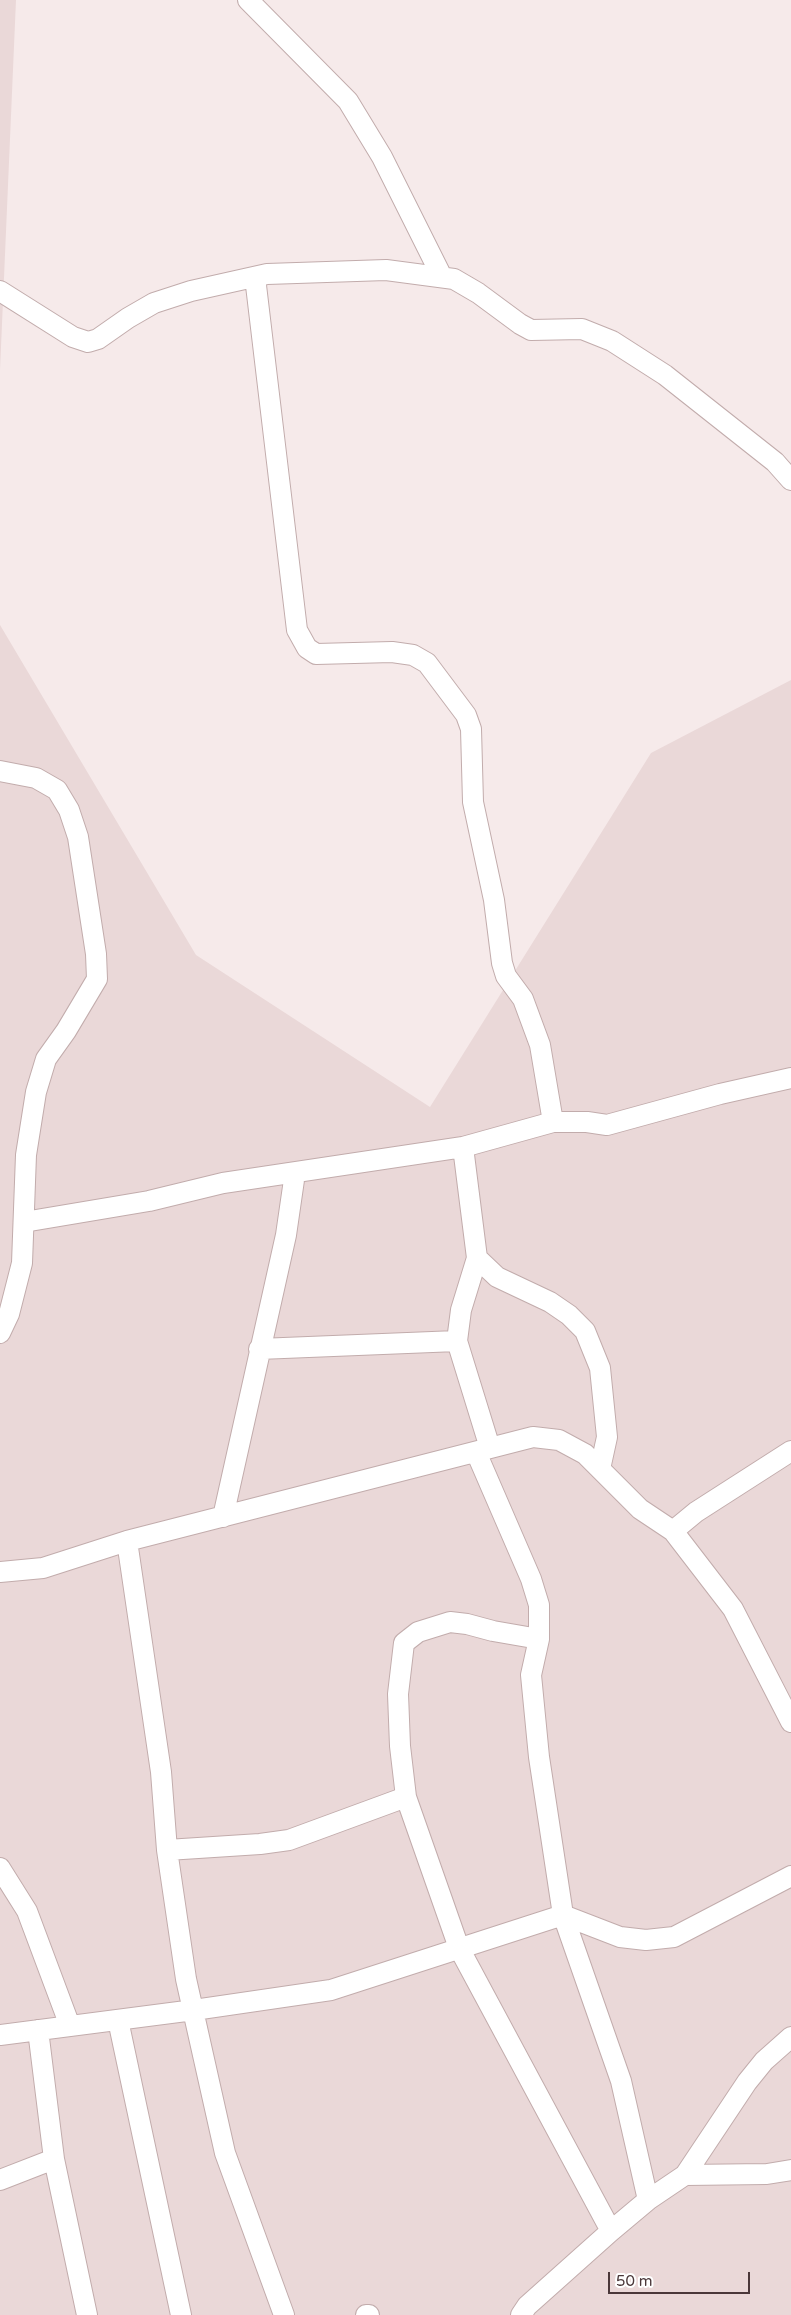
<!DOCTYPE html>
<html>
<head>
<meta charset="utf-8">
<style>
  body { margin:0 }
  #map { position:relative; width:791px; height:2315px; overflow:hidden; background:#f6eaea; font-family:"Varela Round",sans-serif }
  canvas { display:block }
  .scale { position:absolute; left:608px; top:2272px; width:142px; height:22px; box-sizing:border-box; border:2px solid #4a3739; border-top:0; padding-left:6px; font-size:15px; line-height:18px; white-space:nowrap; color:#4a3739; -webkit-text-stroke:4px #fff; paint-order:stroke }
</style>
</head>
<body>
<div id="map">
<canvas width="791" height="2315"></canvas>
<div class="scale">50 m</div>
</div>
<script>
const ctx = document.querySelector('canvas').getContext('2d');
ctx.lineJoin = 'round';
function fill(path, color) {
  ctx.fillStyle = color;
  ctx.fill(path, 'evenodd');
}
function poly(rows) {
  const path = new Path2D();
  for (const r of rows) {
    path.moveTo(r[0], r[1]);
    for (let i = 2; i < r.length; i += 2) path.lineTo(r[i], r[i + 1]);
  }
  return path;
}
function stroke(path, color, width, dash) {
  ctx.strokeStyle = color;
  ctx.lineWidth = width;
  ctx.lineCap = dash ? 'butt' : 'round';
  ctx.setLineDash(dash || []);
  ctx.stroke(path);
}
fill(poly([
  [0,0,16,0,0,370],
  [0,625,196,955,430,1107,651,753,791,680,791,2315,0,2315]
]), '#ead8d8');
const street = poly([
  [248,0,348,101,382,157,442,277],
  [255,277,297,630,307,648,316,654,392,652,413,655,427,663,466,715,471,729,473,802,494,900,502,963,506,976,523,999,540,1045,553,1122],
  [0,291,73,337,88,342,98,339,128,318,154,303,191,291,267,274,386,270,454,279,478,293,520,324,531,330,582,329,612,341,665,375,775,462,791,480],
  [0,771,36,778,57,790,69,810,78,837,96,954,97,979,66,1031,46,1059,36,1092,26,1155,22,1263,9,1314,0,1333],
  [463,1147,477,1258,461,1310,457,1341,490,1448],
  [24,1222,149,1201,223,1183,463,1147,553,1122,587,1122,607,1125,720,1094,791,1078],
  [477,1258,497,1277,550,1302,569,1315,585,1331,600,1368,607,1437,600,1469],
  [259,1349,457,1341],
  [476,1452,531,1579,539,1605,539,1639,531,1675,539,1757,563,1915,621,2081,648,2200],
  [223,1517,286,1235,295,1173],
  [673,1531,696,1512,791,1451],
  [127,1541,161,1772,167,1850,186,1979,225,2153,284,2315],
  [0,1572,43,1568,127,1541,533,1437,559,1440,585,1454,640,1509,673,1531,733,1609,791,1722],
  [406,1797,459,1948,611,2231],
  [167,1850,260,1844,289,1840,406,1797,400,1746,398,1694,404,1643,418,1632,450,1622,467,1624,493,1631,539,1639],
  [0,1868,27,1911,70,2026],
  [118,2020,181,2315],
  [38,2030,54,2159,87,2315],
  [0,2035,194,2010,331,1990,563,1915,620,1937,646,1940,674,1937,791,1876],
  [685,2175,767,2174,791,2170],
  [0,2180,54,2159],
  [366,2315,369,2315],
  [521,2315,527,2306,611,2231,648,2200,685,2175,747,2082,764,2061,791,2037]
]);
stroke(street, '#c2acac', 22);
stroke(street, '#fff', 20);
</script>
</body>
</html>
